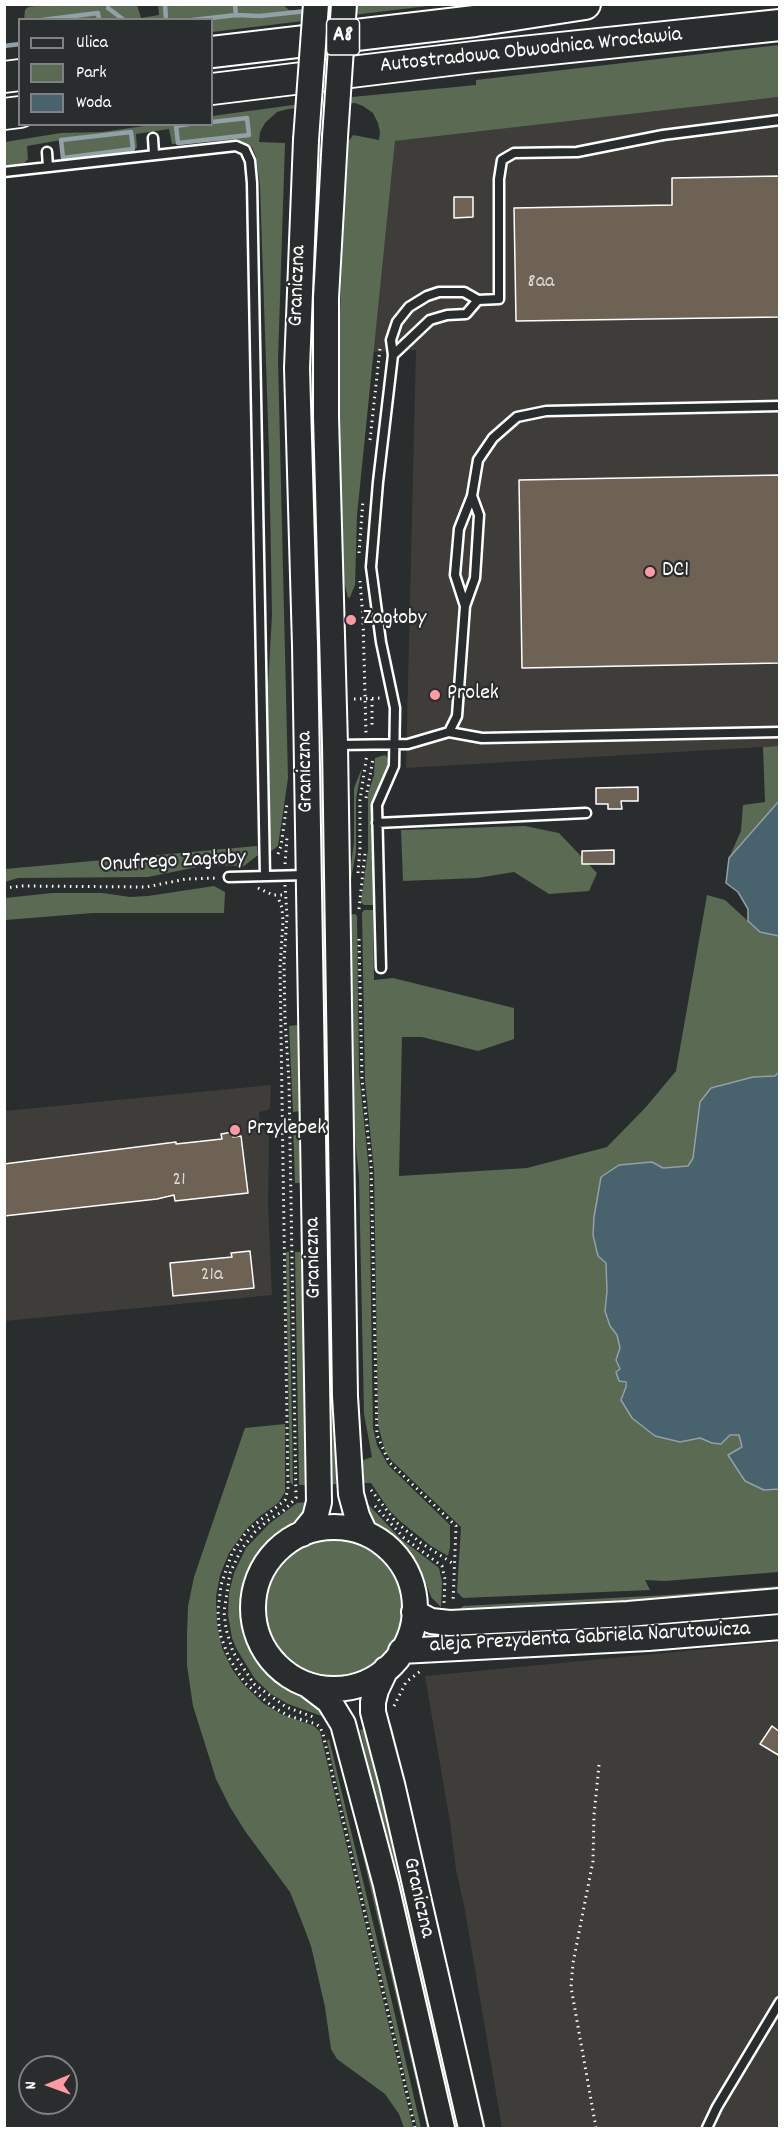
<!DOCTYPE html>
<html>
<head>
<meta charset="utf-8">
<style>
  body { margin:0 }
  #map { position:relative; width:784px; height:2133px; overflow:hidden; background:#2a2d2e; font-family:Dekko,sans-serif }
  canvas { display:block }
  .frame { position:absolute; inset:0; border:6px solid #fff; pointer-events:none }
  .legend { position:absolute; left:18px; top:18px; width:195px; height:108px; box-sizing:border-box; background:#2a2d2e; border:2px solid #7f8182; margin:0; padding:8px 10px; list-style:none; font-size:18px; color:#fff }
  .legend li { display:flex; align-items:center; gap:12px; height:30px }
  .legend b { width:30px; border:2px solid #7f8182 }
  .north { position:absolute; left:18px; top:2055px; width:60px; height:60px; box-sizing:border-box; background:#2a2d2e; border:2px solid #7f8182; border-radius:50%; rotate:269deg; font-size:16px; font-weight:700; line-height:24px; text-align:center; color:#fff }
  .north::after { content:''; display:block; margin:auto; width:21px; height:27px; background:#ff9aa2; clip-path:polygon(50% 0,100% 100%,50% 72%,0 100%) }
</style>
</head>
<body>
<div id="map">
<canvas width="784" height="2133"></canvas>
<div class="frame"></div>
<ul class="legend">
<li><b style="height:8px;background:#2a2d2e"></b>Ulica</li>
<li><b style="height:16px;background:#5a6a53"></b>Park</li>
<li><b style="height:16px;background:#49636e"></b>Woda</li>
</ul>
<div class="north">N</div>
</div>
<script>
const ctx = document.querySelector('canvas').getContext('2d');
ctx.lineJoin = 'round';
function fill(path, color) {
  ctx.fillStyle = color;
  ctx.fill(path, 'evenodd');
}
function poly(rows) {
  const path = new Path2D();
  for (const r of rows) {
    if (r.length === 3) {
      path.moveTo(r[0] + r[2], r[1]);
      path.arc(r[0], r[1], r[2], 0, 2 * Math.PI);
      continue;
    }
    path.moveTo(r[0], r[1]);
    for (let i = 2; i < r.length; i += 2) path.lineTo(r[i], r[i + 1]);
  }
  return path;
}
function stroke(path, color, width, dash) {
  ctx.strokeStyle = color;
  ctx.lineWidth = width;
  ctx.lineCap = dash ? 'butt' : 'round';
  ctx.setLineDash(dash || []);
  ctx.stroke(path);
}
function drawText(font, color, halo, rows, align = 'center') {
  ctx.font = font + ' Dekko,sans-serif';
  ctx.lineWidth = 4.5;
  ctx.setLineDash([]);
  ctx.textBaseline = 'middle';
  ctx.strokeStyle = halo;
  ctx.fillStyle = color;
  for (const [text, x, y, turn = 0] of rows) {
    ctx.save();
    ctx.translate(x, y);
    ctx.rotate((+turn || 0) * Math.PI / 180);
    ctx.textAlign = isNaN(turn) ? turn : align;
    if (halo) ctx.strokeText(text, 0, 0);
    ctx.fillText(text, 0, 0);
    ctx.restore();
  }
}
fill(poly([
  [779,97,779,746,406,768,416,350,373,352,395,141],
  [271,1085,270,1107,268,1110,259,1112,260,1127,269,1134,268,1203,272,1295,5,1321,5,1111],
  [779,1642,779,2128,502,2128,465,1910,456,1870,450,1822,425,1676]
]), '#3e3d39');
fill(poly([
  [52,4,137,5,141,18,159,15,158,4,282,4,289,10,296,10,352,4,436,5,212,32,212,20,24,20,25,10,28,7],
  [779,45,779,97,395,141,357,515,355,585,350,597,348,598,344,581,340,457,340,312,344,202,348,142,353,135,379,140,380,132,378,123,373,113,363,106,355,103,288,109,277,112,265,123,260,132,259,142,285,143,278,360,288,778,278,846,270,852,268,686,272,615,269,452,260,186,256,157,252,147,236,140,172,144,169,129,136,134,137,148,133,149,64,158,61,140,27,146,28,159,23,165,5,167,5,142,61,133,102,132,151,125,212,124,212,116,352,97,476,85,476,80],
  [324,146,327,897,319,897,307,365,316,147],
  [779,746,779,801,729,858,741,831,743,805,765,802,763,747],
  [385,755,388,759,388,766,371,807,373,905,364,905,361,902,368,850,368,794,374,775,375,758],
  [362,768,356,799,356,852,348,895,347,894,354,842,354,788],
  [525,826,559,833,597,873,589,891,549,894,514,872,477,878,403,881,401,830],
  [257,846,258,855,244,866,207,865,148,877,18,878,5,882,5,869],
  [214,886,225,892,224,913,93,913,5,920,5,898,52,893,103,893,130,897,148,896],
  [707,895,725,900,760,932,779,936,779,1072,775,1076,753,1077,711,1088,697,1132,693,1158,688,1166,663,1168,652,1162,601,1177,594,1217,593,1235,598,1256,606,1262,607,1291,605,1311,610,1326,617,1335,620,1348,616,1360,626,1387,621,1400,655,1436,680,1442,700,1438,712,1443,730,1435,740,1435,742,1447,764,1490,779,1489,779,1572,665,1581,645,1580,650,1590,463,1598,457,1592,461,1527,391,1460,385,1451,378,1425,374,1170,365,1080,362,913,364,910,373,910,374,980,393,978,514,1008,514,1039,478,1051,422,1037,402,1037,399,1176,527,1168,607,1147,646,1107,676,1071],
  [355,914,357,916,359,1073,369,1170,373,1428,377,1445,388,1465,450,1525,450,1547,448,1556,431,1546,400,1521,389,1510,371,1483,358,1483,358,1462,372,1457,364,1414,359,1178,350,1085,347,915],
  [319,915,328,915,336,1484,328,1485],
  [297,1025,301,1041,303,1108,300,1111,293,1112,289,1026],
  [293,1122,300,1122,304,1125,304,1180,300,1183,295,1183],
  [286,1252,289,1252,293,1485,290,1482],
  [295,1252,300,1252,305,1258,309,1485,299,1485],
  [285,1424,285,1492,278,1503,260,1516,246,1529,229,1553,220,1575,216,1597,217,1625,222,1648,232,1669,243,1684,263,1703,281,1714,314,1726,320,1732,413,2128,404,2128,399,2114,385,2094,337,2059,331,2049,325,2007,311,1946,300,1917,290,1892,245,1831,230,1807,216,1779,193,1706,187,1665,187,1635,188,1606,194,1577,245,1428],
  [365,1501,401,1539,439,1568,442,1582,441,1607,431,1597,421,1570,404,1544,367,1517],
  [308,1502,301,1517,272,1537,263,1545,251,1564,240,1597,241,1621,247,1643,261,1667,271,1678,293,1693,318,1702,330,1719,288,1704,271,1694,255,1679,236,1648,232,1638,228,1615,229,1593,234,1573,246,1548,269,1524,297,1503],
  [334,1608,69],
  [779,1586,779,1591,697,1598,457,1612,463,1606,668,1595],
  [779,1611,779,1617,736,1621,453,1638,454,1633],
  [386,1723,391,1724,393,1731,486,2128,481,2128],
  [367,1728,461,2128,453,2128,360,1730],
  [339,1736,432,2128,427,2128,335,1737],
  [329,1739,392,2002,421,2128,417,2128,327,1741]
]), '#5a6a53');
const water = poly([
  [779,801,779,936,760,932,748,921,748,909,738,892,726,883,729,858,779,801],
  [779,1072,780,1489,764,1490,745,1481,728,1455,742,1447,739,1435,730,1435,721,1444,712,1443,700,1438,680,1442,655,1436,632,1418,621,1400,626,1387,626,1382,619,1381,616,1372,620,1369,616,1360,620,1348,617,1335,610,1326,605,1311,607,1291,606,1263,598,1256,593,1235,594,1217,601,1177,619,1165,652,1162,663,1168,688,1166,693,1158,700,1102,711,1088,753,1077,775,1076,779,1072]
]);
fill(water, '#49636e');
stroke(water, '#92a1a8', 1.5);
stroke(poly([
  [165,4,166,20],
  [108,8,124,20],
  [236,15,260,16,307,11],
  [42,20,98,13,99,20],
  [193,20,236,15,235,4],
  [4,46,20,44],
  [189,124,176,126,178,143,249,135,247,118,212,122],
  [131,132,133,149,63,158,61,140,131,132]
]), '#92a1a8', 4.5);
const building = poly([
  [780,176,780,317,516,321,514,208,672,205,672,178,780,176],
  [454,197,473,197,473,217,454,218,454,197],
  [780,475,780,663,522,668,519,480,780,475],
  [638,787,638,801,621,801,622,809,608,809,608,804,596,804,596,788,638,787],
  [614,850,614,864,582,864,582,851,614,850],
  [233,1132,233,1137,241,1136,248,1193,175,1201,174,1195,157,1199,4,1216,4,1164,176,1142,176,1144,222,1139,221,1134,233,1132],
  [250,1251,254,1288,173,1296,170,1263,232,1257,231,1253,250,1251],
  [772,1726,780,1732,780,1756,760,1744,772,1726]
]);
fill(building, '#6e6254');
stroke(building, '#fff', 1.5);
const lane = poly([
  [153,138,154,154],
  [47,152,48,167],
  [4,172,236,146,245,150,250,161,252,183,265,876],
  [393,355,430,320,447,315,466,314,478,300],
  [465,606,455,575,459,529,472,496,478,460,493,438,517,417,546,411,780,406],
  [449,732,482,738,780,732],
  [338,745,408,744,449,732,457,716,465,606,475,578,479,515,472,496],
  [377,823,586,813],
  [229,877,306,875],
  [381,968,377,805,394,766,395,708,381,642,371,567,378,482,393,355,391,340,397,322,409,307,427,296,439,292,464,292,478,300,499,299,499,179,502,160,514,153,577,152,663,135,780,120],
  [707,2128,717,2107,780,2002]
]);
const secondary = poly([
  [335,137,326,298,326,417,335,745,345,1396,351,1494,357,1516,364,1531],
  [334,1608,81],
  [302,1534,315,1518,319,1502,305,645,297,368,306,140],
  [414,1612,431,1621,450,1623,628,1614,780,1601],
  [401,1651,648,1638,780,1627],
  [386,1669,376,1690,373,1702,373,1712,392,1784,471,2128],
  [308,1685,329,1701,343,1724,386,1885,442,2128]
]);
const highway = poly([
  [212,52,475,21,585,4],
  [4,77,20,75],
  [212,89,474,57,780,25],
  [4,114,20,112]
]);
stroke(lane, '#fff', 13);
stroke(secondary, '#fff', 28);
stroke(highway, '#fff', 34);
stroke(poly([
  [370,440,380,348],
  [359,553,363,500],
  [360,581,363,618,366,733],
  [354,699,383,698],
  [372,699,372,728],
  [366,798,373,759],
  [278,854,281,846,287,803],
  [285,864,287,837],
  [358,873,360,848,360,800,367,754],
  [285,885,287,916,284,962,285,1019,289,1082,296,1498,283,1511,267,1521,255,1532,241,1550,230,1573,224,1612,226,1629,233,1652,254,1684,286,1707,316,1718],
  [4,888,23,886,146,887,186,879,218,878],
  [258,888,273,895,286,895],
  [279,900,282,908,283,921,280,967,288,1489,285,1500,247,1531,232,1553,221,1585,218,1611,219,1625,221,1637,229,1658,245,1683,273,1707,289,1716,316,1724,320,1727,323,1734,415,2128],
  [359,909,365,853],
  [359,939,362,1079,371,1164,377,1435,389,1462,456,1526,453,1603],
  [371,1490,396,1522,421,1543,454,1564],
  [375,1506,404,1538,442,1566,445,1579,444,1604],
  [394,1706,406,1682,422,1670],
  [596,2128,571,1987,573,1963,593,1861,594,1815,599,1765]
]), '#fff', 3, [1.5, 4.5]);
stroke(lane, '#2a2d2e', 8);
stroke(secondary, '#2a2d2e', 24);
stroke(highway, '#2a2d2e', 30);
const secondaryBridge = poly([
  [335,137,344,4],
  [306,140,316,4]
]);
stroke(secondaryBridge, '#fff', 28, []);
stroke(secondaryBridge, '#2a2d2e', 24);
for (const [x, y, r, color] of [
  [650,572,6,"#ff9aa2"],
  [351,620,6,"#ff9aa2"],
  [435,695,6,"#ff9aa2"],
  [235,1130,6,"#ff9aa2"]
]) {
  const dot = new Path2D();
  dot.arc(x, y, r, 0, 2 * Math.PI);
  ctx.fillStyle = color;
  ctx.fill(dot);
  stroke(dot, '#2a2d2e', 2);
}
drawText('20px', '#dbd8d4', null, [
  ["8aa",541,283],
  ["21",179,1181],
  ["21a",212,1276]
]);
for (const [x, y, w] of [
  [343,37,33]
]) {
  const box = new Path2D();
  box.roundRect(x - w / 2, y - 18, w, 36, 4.5);
  ctx.fillStyle = '#2a2d2e';
  ctx.fill(box);
  stroke(box, '#fff', 1.5);
}
drawText('bold 21px', '#fff', null, [
  ["A8",343,37]
]);
drawText('22px', '#fff', '#2a2d2e', [
  ["Autostradowa Obwodnica Wrocławia",531,52,-6],
  ["Graniczna",299,286,-88],
  ["Graniczna",307,772,-91],
  ["Onufrego Zagłoby",173,863,-3],
  ["Graniczna",315,1258,-91],
  ["aleja Prezydenta Gabriela Narutowicza",590,1639,-3],
  ["Graniczna",417,1898,77]
]);
drawText('22px', '#fff', '#2a2d2e', [
  ["DC1",662,572],
  ["Zagłoby",363,620],
  ["Prolek",447,695],
  ["Przylepek",247,1130]
], 'left');
</script>
</body>
</html>
